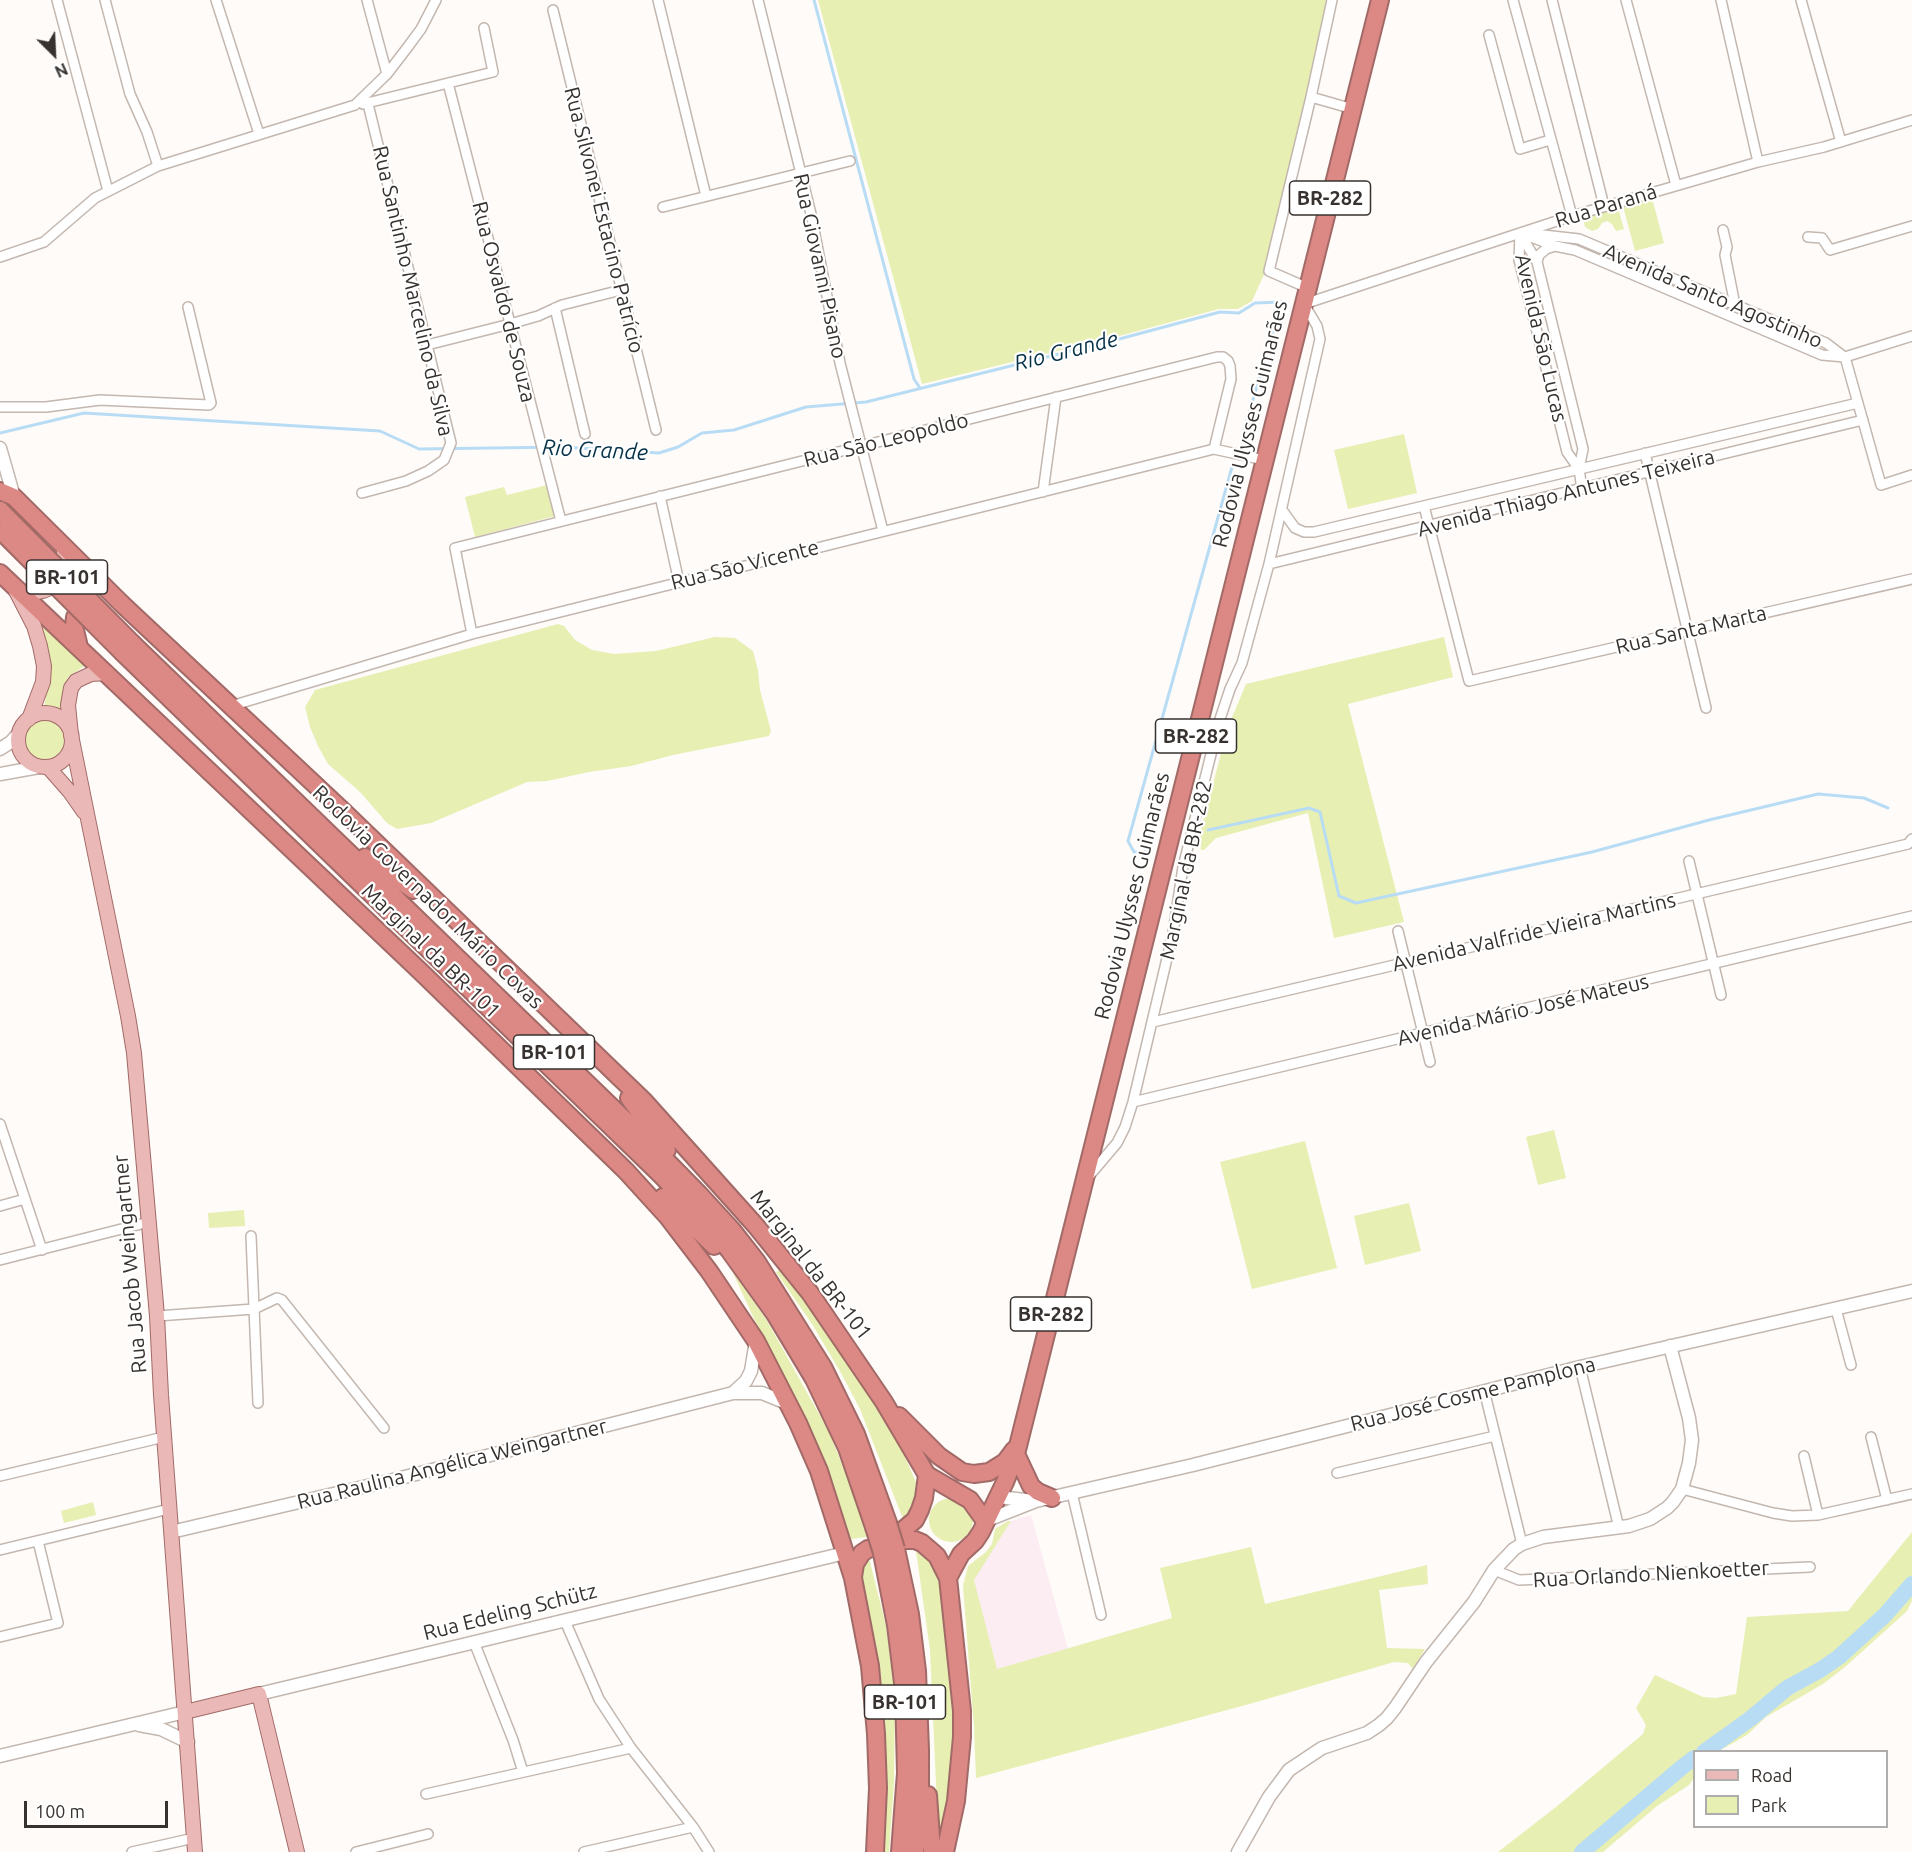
<!DOCTYPE html>
<html>
<head>
<meta charset="utf-8">
<style>
  body { margin:0 }
  #map { position:relative; width:1912px; height:1852px; overflow:hidden; background:#fefbf9; font-family:Ubuntu,sans-serif }
  canvas { display:block }
  .legend { position:absolute; left:1693px; top:1750px; width:195px; height:78px; box-sizing:border-box; background:#fff; border:2px solid #afadac; margin:0; padding:8px 10px; list-style:none; font-size:18px; color:#37322f }
  .legend li { display:flex; align-items:center; gap:12px; height:30px }
  .legend b { width:30px; border:2px solid #afadac }
  .north { position:absolute; left:24px; top:24px; width:60px; height:60px; -webkit-text-stroke:4px #fff; paint-order:stroke; rotate:156deg; font-size:16px; font-weight:700; line-height:24px; text-align:center; color:#37322f }
  .north::after { content:''; display:block; margin:auto; width:21px; height:27px; background:#37322f; clip-path:polygon(50% 0,100% 100%,50% 72%,0 100%) }
  .scale { position:absolute; left:24px; top:1801px; width:144px; height:27px; box-sizing:border-box; border:3px solid #37322f; border-top:0; padding-left:8px; font-size:18px; line-height:21px; white-space:nowrap; color:#37322f; -webkit-text-stroke:4px #fff; paint-order:stroke }
</style>
</head>
<body>
<div id="map">
<canvas width="1912" height="1852"></canvas>
<ul class="legend">
<li><b style="height:8px;background:#eab8b6"></b>Road</li>
<li><b style="height:16px;background:#e7efb2"></b>Park</li>
</ul>
<div class="north">N</div>
<div class="scale">100 m</div>
</div>
<script>
const ctx = document.querySelector('canvas').getContext('2d');
ctx.lineJoin = 'round';
function fill(path, color) {
  ctx.fillStyle = color;
  ctx.fill(path, 'evenodd');
}
function poly(rows) {
  const path = new Path2D();
  for (const r of rows) {
    if (r.length === 3) {
      path.moveTo(r[0] + r[2], r[1]);
      path.arc(r[0], r[1], r[2], 0, 2 * Math.PI);
      continue;
    }
    path.moveTo(r[0], r[1]);
    for (let i = 2; i < r.length; i += 2) path.lineTo(r[i], r[i + 1]);
  }
  return path;
}
function stroke(path, color, width, dash) {
  ctx.strokeStyle = color;
  ctx.lineWidth = width;
  ctx.lineCap = dash ? 'butt' : 'round';
  ctx.setLineDash(dash || []);
  ctx.stroke(path);
}
function drawText(font, color, halo, rows, align = 'center') {
  ctx.font = font + ' Ubuntu,sans-serif';
  ctx.lineWidth = 4.5;
  ctx.setLineDash([]);
  ctx.textBaseline = 'middle';
  ctx.strokeStyle = halo;
  ctx.fillStyle = color;
  for (const [text, x, y, turn = 0] of rows) {
    ctx.save();
    ctx.translate(x, y);
    ctx.rotate((+turn || 0) * Math.PI / 180);
    ctx.textAlign = isNaN(turn) ? turn : align;
    if (halo) ctx.strokeText(text, 0, 0);
    ctx.fillText(text, 0, 0);
    ctx.restore();
  }
}
fill(poly([
  [1031,1515,1068,1649,997,1669,973,1580,1011,1521]
]), '#fcedf3');
fill(poly([
  [818,0,1329,0,1266,270,1252,301,1238,309,1219,309,1123,335,922,384],
  [1652,198,1664,243,1635,251,1623,206],
  [1618,208,1624,229,1616,231,1612,224,1607,221,1602,223,1598,229,1592,231,1585,227,1583,219],
  [1404,434,1417,493,1348,509,1334,450],
  [547,485,555,516,475,537,465,497,504,487,507,495],
  [558,624,564,626,575,640,592,650,614,654,656,651,715,637,735,638,753,651,758,670,760,690,771,731,769,736,673,755,631,766,589,772,547,781,527,782,431,823,397,829,387,823,360,792,328,764,318,746,310,727,305,707,315,690],
  [42,625,86,665,68,677,62,695,62,713,53,709,44,709,49,675,49,655],
  [1444,637,1453,677,1348,704,1404,922,1334,938,1308,813,1216,838,1204,850,1201,850,1199,837,1228,727,1246,684],
  [44,740,21],
  [1554,1130,1566,1178,1538,1185,1526,1137],
  [1305,1141,1337,1268,1252,1289,1220,1162],
  [1409,1203,1421,1251,1365,1265,1354,1216],
  [244,1210,245,1226,209,1228,208,1213],
  [780,1270,813,1310,896,1436,921,1494,905,1524,860,1409,841,1373,812,1324,776,1272],
  [732,1271,766,1319,829,1432,846,1474,867,1537,851,1539,819,1459],
  [951,1520,22],
  [93,1502,96,1515,64,1523,61,1511],
  [1008,1521,1011,1521,974,1580,997,1669,1172,1618,1160,1568,1251,1547,1265,1604,1427,1565,1428,1584,1379,1590,1387,1648,1425,1649,1413,1669,1408,1663,1394,1662,1253,1703,976,1778,974,1727,963,1586,968,1566,986,1552,992,1544,995,1529],
  [1912,1532,1912,1601,1907,1611,1845,1667,1823,1684,1766,1717,1747,1735,1719,1751,1694,1752,1694,1778,1689,1785,1657,1806,1603,1852,1498,1852,1556,1807,1643,1734,1646,1725,1636,1708,1655,1675,1703,1697,1716,1698,1736,1694,1747,1617,1848,1611],
  [916,1551,937,1567,944,1578,956,1719,949,1796,939,1850,930,1650],
  [869,1558,886,1626,895,1694,894,1782,889,1852,881,1852,859,1567]
]), '#e7efb2');
stroke(poly([
  [814,0,914,379,920,388],
  [0,433,84,413,380,431,419,449,563,447,659,453,678,447,702,433,734,430,806,407,866,402,1123,338,1220,312,1239,313,1255,303,1282,302,1244,430],
  [1208,830,1309,808,1320,812,1339,896,1356,903,1592,852,1709,820,1818,794,1864,798,1888,808],
  [1147,852,1134,852,1128,841,1232,467]
]), '#b9dcf5', 3);
stroke(poly([
  [1704,1752,1750,1719,1787,1688,1820,1670,1839,1657,1885,1615,1912,1584],
  [1582,1852,1681,1768,1694,1758]
]), '#b9dcf5', 16);
const street = poly([
  [57,0,108,191],
  [105,0,130,94,147,132,158,166],
  [216,0,259,134],
  [367,0,387,74],
  [658,0,706,196],
  [758,0,811,214,840,363,883,531],
  [1332,0,1311,97,1353,109],
  [1513,0,1572,216],
  [1552,0,1604,206],
  [1626,0,1676,185],
  [1721,0,1758,162],
  [1801,0,1841,142],
  [553,10,656,430],
  [1489,35,1520,149,1550,140],
  [448,83,561,521],
  [363,104,493,72,484,28],
  [663,207,850,161],
  [1723,230,1727,247,1725,255,1735,305],
  [1520,233,1555,246,1575,250,1822,355,1845,357,1912,336],
  [1520,233,1537,262,1583,449,1579,469,1582,489],
  [1520,233,1519,260,1567,452,1579,469],
  [1534,234,1579,239,1826,343,1843,356],
  [1808,237,1822,238,1830,250,1912,226],
  [0,257,44,242,95,198,158,166,355,105,387,74,407,48,421,29,436,0],
  [1537,262,1539,255,1546,249,1555,246],
  [1308,288,1269,271,1311,97],
  [555,308,585,434],
  [427,345,510,324,538,316,562,305,621,290],
  [1845,357,1881,485,1912,475],
  [0,407,46,407,100,400,209,405,211,403,188,307],
  [1645,453,1706,708],
  [1043,492,1056,397],
  [362,493,406,481,428,471,444,460,451,443,368,104],
  [660,496,679,582],
  [1424,506,1469,681,1912,579],
  [1282,510,1295,528,1304,532,1314,532,1858,403],
  [1269,564,1863,420],
  [472,634,455,548,1217,357,1223,357,1228,361,1230,366,1231,379,1214,449],
  [231,706,472,634,1214,449,1264,460],
  [1689,861,1721,995],
  [1398,931,1430,1062],
  [1153,1022,1908,844,1912,839],
  [1133,1102,1912,916],
  [0,1124,42,1250],
  [1089,1176,1117,1143,1125,1127,1133,1102,1173,933,1183,867,1219,722,1230,689,1242,663,1269,564,1320,339,1317,326,1304,304,1572,216,1758,162,1824,147,1912,120],
  [0,1206,25,1199],
  [251,1236,258,1403],
  [0,1260,149,1222],
  [1836,1309,1851,1365],
  [157,1316,254,1309,277,1298,282,1300,384,1428],
  [1580,1367,1619,1528],
  [1484,1390,1522,1544],
  [1871,1437,1887,1500],
  [1804,1456,1818,1515],
  [1337,1473,1495,1436],
  [0,1476,164,1437],
  [1682,1489,1773,1513,1792,1516,1818,1515,1912,1494],
  [1072,1493,1101,1615],
  [0,1550,169,1509],
  [1494,1570,1519,1580,1810,1567],
  [565,1621,599,1699,631,1748,693,1827,709,1852],
  [0,1637,58,1623,38,1541],
  [474,1642,513,1740,523,1772],
  [426,1794,631,1748],
  [132,1852,194,1838],
  [356,1852,428,1834],
  [584,1852,693,1827]
]);
const secondary = poly([
  [0,448,14,497],
  [0,749,11,742,19,733],
  [0,774,39,767],
  [733,1393,746,1381,751,1371,756,1341],
  [998,1497,1034,1501],
  [985,1521,1036,1501,1193,1465,1580,1367,1912,1291],
  [171,1532,389,1481,733,1393,762,1393,789,1404],
  [259,1694,845,1553],
  [139,1725,161,1729,188,1742],
  [0,1756,185,1712],
  [1238,1852,1269,1797,1289,1770,1322,1748,1367,1733,1379,1725,1387,1718,1395,1708,1426,1662,1474,1602,1494,1570,1514,1549,1522,1544,1543,1537,1629,1526,1650,1519,1667,1508,1673,1502,1682,1489,1689,1463,1692,1440,1689,1418,1670,1346]
]);
const primary = poly([
  [16,591,34,626,40,646,44,666,43,682,29,719],
  [23,595,43,591,50,588,59,578,64,568,64,547],
  [107,673,91,674,76,681,71,688,68,705,71,735,128,1016,134,1053,157,1316,161,1395,195,1852],
  [45,740,27],
  [48,767,70,792,84,812],
  [185,1712,259,1694,297,1852]
]);
const highway = poly([
  [0,491,14,497,123,605,342,810,644,1101,756,1226,810,1293,884,1402,927,1475,970,1500,985,1521],
  [0,573,420,971,626,1171,667,1216,709,1271,756,1341,798,1423,819,1471,853,1578,870,1666,876,1734,878,1788,875,1852],
  [133,644,655,1149,699,1194,732,1230,757,1262,823,1367,856,1434,888,1523],
  [79,647,74,626,75,617,83,607,91,602],
  [123,653,661,1175,705,1221,729,1250,775,1314,814,1379,847,1448,874,1527],
  [365,857,413,890],
  [629,1098,667,1150],
  [663,1197,714,1246],
  [899,1416,939,1456,962,1472,974,1474,989,1472,1005,1462,1014,1450],
  [1016,1454,1031,1486,1038,1492,1052,1498],
  [902,1531,915,1520,920,1510,924,1498,927,1475],
  [896,1549,910,1614,917,1671,920,1750,920,1799,915,1852],
  [882,1553,896,1625,904,1691,906,1773,900,1852],
  [853,1577,855,1564,862,1553,868,1549,905,1540,915,1540,922,1543,937,1556,948,1578,962,1711,962,1737,956,1801,945,1852],
  [948,1578,961,1554,975,1541,981,1532,1005,1482,1016,1454,1380,0],
  [928,1795,932,1852]
]);
stroke(street, '#c3b7af', 12);
stroke(secondary, '#c3b7af', 15);
stroke(primary, '#a26a67', 16);
stroke(highway, '#a26a67', 20);
stroke(street, '#fff', 9);
stroke(secondary, '#fff', 12);
stroke(primary, '#eab8b6', 14);
stroke(highway, '#dc8885', 16);
const highwayBridge = poly([
  [0,510,133,644],
  [0,530,123,653],
  [888,1523,896,1549],
  [874,1527,882,1553]
]);
stroke(highwayBridge, '#a26a67', 20, []);
stroke(highwayBridge, '#dc8885', 16);
for (const [x, y, w] of [
  [1330,198,81],
  [67,577,81],
  [1196,736,81],
  [554,1052,81],
  [1051,1314,81],
  [905,1702,81]
]) {
  const box = new Path2D();
  box.roundRect(x - w / 2, y - 17, w, 34, 4.5);
  ctx.fillStyle = '#fff';
  ctx.fill(box);
  stroke(box, '#37322f', 1.5);
}
drawText('bold 20px', '#37322f', null, [
  ["BR-282",1330,198],
  ["BR-101",67,577],
  ["BR-282",1196,736],
  ["BR-101",554,1052],
  ["BR-282",1051,1314],
  ["BR-101",905,1702]
]);
drawText('21px', '#37322f', '#fff', [
  ["Rua Paraná",1606,206,-17],
  ["Rua Silvonei Estacino Patrício",604,220,76],
  ["Rua Giovanni Pisano",820,266,78],
  ["Rua Santinho Marcelino da Silva",413,291,77],
  ["Avenida Santo Agostinho",1713,296,23],
  ["Rua Osvaldo de Souza",504,302,76],
  ["Avenida São Lucas",1541,338,77],
  ["Rodovia Ulysses Guimarães",1250,424,-76],
  ["Rua São Leopoldo",886,440,-14],
  ["Avenida Thiago Antunes Teixeira",1566,493,-14],
  ["Rua São Vicente",745,565,-14],
  ["Rua Santa Marta",1691,630,-13],
  ["Marginal da BR-282",1186,870,-78],
  ["Rodovia Ulysses Guimarães",1132,896,-76],
  ["Rodovia Governador Mário Covas",428,897,44],
  ["Avenida Valfride Vieira Martins",1534,932,-13],
  ["Marginal da BR-101",431,951,44],
  ["Avenida Mário José Mateus",1523,1010,-13],
  ["Rua Jacob Weingartner",130,1264,-95],
  ["Marginal da BR-101",811,1265,52],
  ["Rua José Cosme Pamplona",1473,1394,-14],
  ["Rua Raulina Angélica Weingartner",452,1464,-14],
  ["Rua Orlando Nienkoetter",1651,1574,-3],
  ["Rua Edeling Schütz",510,1612,-14]
]);
drawText('italic 22px', '#053149', '#fff', [
  ["Rio Grande",1066,351,-14],
  ["Rio Grande",595,450,3]
]);
</script>
</body>
</html>
